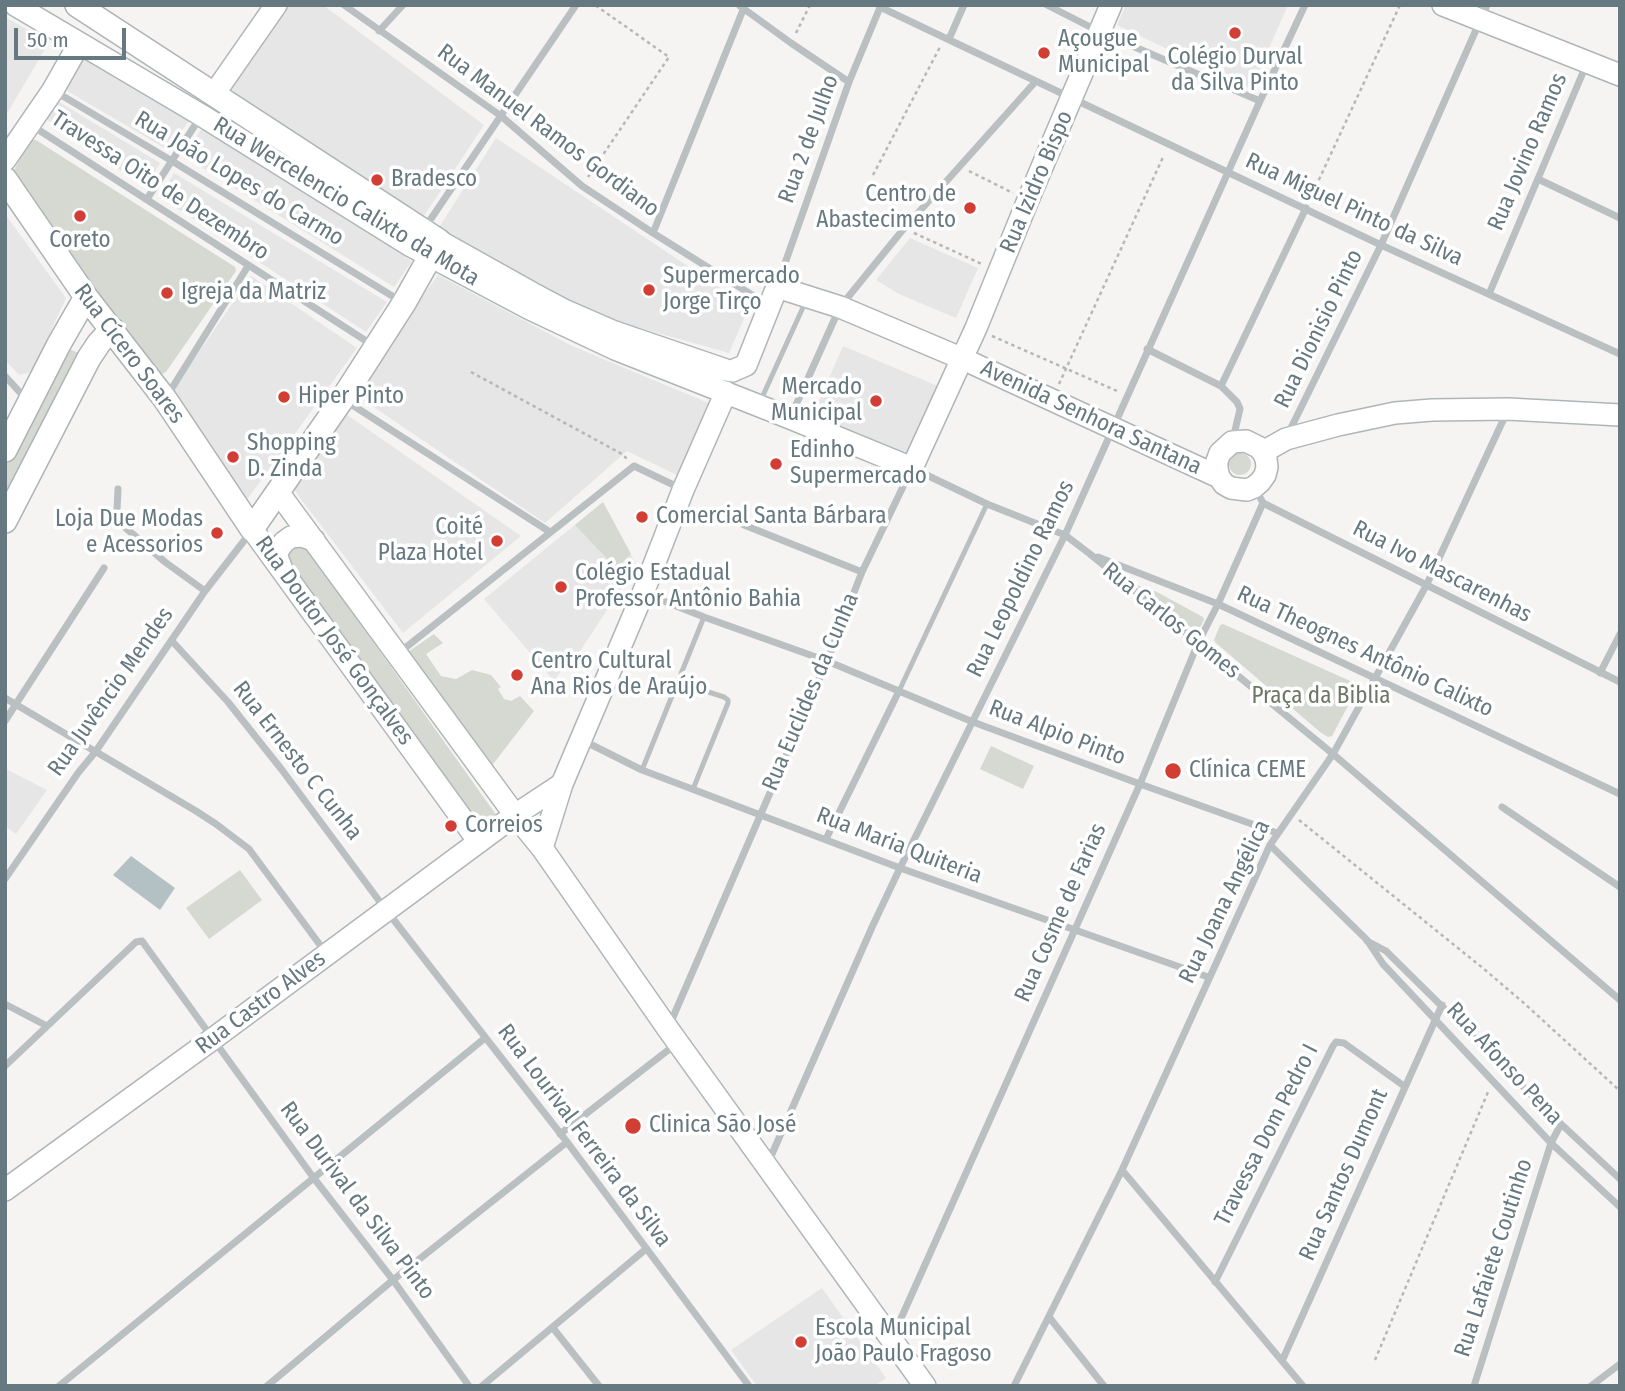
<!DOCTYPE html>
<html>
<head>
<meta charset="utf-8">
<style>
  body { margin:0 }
  #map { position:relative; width:1625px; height:1391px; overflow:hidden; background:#f5f4f2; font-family:"Fira Sans Condensed",sans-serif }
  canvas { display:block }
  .frame { position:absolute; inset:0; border:7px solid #677980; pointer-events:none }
  .scale { position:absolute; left:14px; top:28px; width:112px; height:32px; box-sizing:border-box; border:4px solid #677980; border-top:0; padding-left:9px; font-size:21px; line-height:24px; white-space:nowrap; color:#677980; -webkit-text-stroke:5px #fff; paint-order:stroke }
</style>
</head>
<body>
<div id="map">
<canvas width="1625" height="1391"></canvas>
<div class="frame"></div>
<div class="scale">50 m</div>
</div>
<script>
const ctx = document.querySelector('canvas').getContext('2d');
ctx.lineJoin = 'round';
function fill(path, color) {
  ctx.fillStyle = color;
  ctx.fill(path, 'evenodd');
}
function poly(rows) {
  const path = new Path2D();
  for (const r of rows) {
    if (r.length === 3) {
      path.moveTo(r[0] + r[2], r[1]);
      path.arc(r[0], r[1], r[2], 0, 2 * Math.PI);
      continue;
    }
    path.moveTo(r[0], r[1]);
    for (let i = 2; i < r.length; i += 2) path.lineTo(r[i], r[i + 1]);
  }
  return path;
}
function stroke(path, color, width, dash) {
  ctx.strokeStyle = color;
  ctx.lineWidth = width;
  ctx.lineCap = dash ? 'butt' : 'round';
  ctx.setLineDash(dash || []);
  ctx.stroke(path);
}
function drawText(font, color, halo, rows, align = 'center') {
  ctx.font = font + ' "Fira Sans Condensed",sans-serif';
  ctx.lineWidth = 7;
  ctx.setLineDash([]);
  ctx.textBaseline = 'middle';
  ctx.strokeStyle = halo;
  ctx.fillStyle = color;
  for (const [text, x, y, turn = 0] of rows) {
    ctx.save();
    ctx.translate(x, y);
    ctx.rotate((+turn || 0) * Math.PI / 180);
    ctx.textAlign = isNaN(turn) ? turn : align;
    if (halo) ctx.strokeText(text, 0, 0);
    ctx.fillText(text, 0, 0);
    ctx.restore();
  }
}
fill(poly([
  [285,5,323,5,484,125,420,222,230,89],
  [1126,5,1288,5,1251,89,1117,25],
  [5,17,49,42,5,117],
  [83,59,189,121,168,150,64,89],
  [56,100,160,163,146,188,45,118],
  [201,129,412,261,394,287,185,157],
  [496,138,749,307,729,353,569,308,438,229],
  [174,173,387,302,366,332,160,197],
  [5,214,66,298,32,372,19,375,5,360],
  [910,238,978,268,956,318,899,294,876,280],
  [438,275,572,346,713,405,679,476,627,451,545,523,353,393],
  [251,276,357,348,246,501,169,396],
  [843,346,940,387,910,456,813,415],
  [343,412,521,536,403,633,291,486],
  [603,502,636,564,631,574,568,669,564,667,554,681,484,599],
  [8,770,47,790,16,834,5,826,5,774],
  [822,1288,886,1378,874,1386,757,1386,731,1350]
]), '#e5e6e5');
fill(poly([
  [32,140,36,140,235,267,236,271,166,372,157,376,9,180,29,141],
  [65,347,85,356,5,507,5,459],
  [1240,464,11],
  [603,502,631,554,616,568,575,525],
  [302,542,497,816,473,833,281,561,290,550],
  [1136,585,1155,591,1203,617,1204,620,1201,626,1196,629,1192,628,1150,599],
  [1223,624,1357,684,1358,687,1332,736,1328,737,1320,732,1216,643,1214,640,1220,625],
  [434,634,443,643,426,654,441,676,456,679,472,670,491,675,501,687,498,689,504,699,511,701,520,696,534,711,487,772,402,656],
  [991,746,1034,766,1023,789,980,769],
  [240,870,262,900,209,939,186,908]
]), '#d5d9d1');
fill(poly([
  [131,856,175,888,160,910,113,875]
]), '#b4c1c4');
const secondary = poly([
  [15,5,201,115,411,246,530,309,615,349,790,418,912,468,976,328,1028,200,1111,5],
  [1443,5,1620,75],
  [214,94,276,5],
  [5,160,53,90,79,44],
  [439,241,532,293,566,311,612,331,726,370,732,371,746,365,777,287,840,307,963,359,1219,477,1224,484,1231,488,1247,490,1254,487,1260,482,1265,475,1267,467,1266,459,1263,452,1258,447,1246,441,1232,442,1220,453,1217,461,1217,469,1219,477],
  [1263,452,1286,439,1338,425,1395,413,1432,410,1508,409,1620,415],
  [278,492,515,815,542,848,668,1029,925,1386],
  [252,529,479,842],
  [281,567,277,557,278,550,284,542,291,537,301,536,314,540],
  [542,848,562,784,643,593,683,490,726,392],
  [5,1190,214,1038,515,815,562,784]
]);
const primary = poly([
  [5,179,86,297,165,399,252,529,343,398,404,303,439,241,77,5],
  [5,450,59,344,86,297],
  [5,521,89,358,99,343,112,329]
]);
stroke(secondary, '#afb5b8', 24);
stroke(primary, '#aeb3b6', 26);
stroke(poly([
  [796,33,810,5],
  [969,171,1013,193],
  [873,175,940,47],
  [588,177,669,57,595,5],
  [1310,199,1400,5],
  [914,233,984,265],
  [992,336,1117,391],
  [471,372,622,454,627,459],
  [1059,384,1164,155],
  [587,607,625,574,632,572],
  [1299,820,1484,969,1525,1004,1620,1091],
  [1375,1360,1488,1092]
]), '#b4b8ba', 2.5, [3.5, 3.5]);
stroke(poly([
  [760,402,805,303],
  [677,682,724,697,728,700,728,703,693,789],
  [899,691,987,504],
  [642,770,704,617]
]), '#babfc1', 5);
stroke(poly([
  [344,5,501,116,582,186,653,233,768,305],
  [1047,5,1100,32,1260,101],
  [740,6,791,43,849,82],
  [880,7,1381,245,1620,354],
  [379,31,403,5],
  [949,39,964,5],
  [56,92,172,161,402,302],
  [31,125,374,346],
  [1538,179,1620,218],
  [147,199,199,119],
  [424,229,576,5],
  [653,233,745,5],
  [778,283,849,82,881,5],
  [1489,294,1587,63],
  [1147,349,1221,386],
  [5,376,26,399],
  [167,396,248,266],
  [346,401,550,532],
  [791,416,840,307,901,232,1036,81],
  [1289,432,1381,245,1487,5],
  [1233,439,1240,409,1237,402,1221,386,1306,208],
  [1255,488,1263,503,1620,682],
  [118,489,117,510,120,523,165,562,205,591],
  [744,525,862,572],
  [1098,557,1218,604,1620,794],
  [646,594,704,617,827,661,973,722,1140,784,1277,833],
  [172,641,228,702,282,770,386,910,567,1142,749,1386],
  [400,652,634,466,682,489],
  [1600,673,1620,634],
  [5,698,196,811,216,824,249,849,326,953],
  [5,721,104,568],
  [584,741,642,770,900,868,1208,977],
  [1502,807,1620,887],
  [826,839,899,691],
  [1270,845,1367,940,1383,964,1551,1143,1620,1207],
  [5,879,78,773,96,751,205,591,250,533],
  [1367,941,1386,951,1392,957,1561,1124,1620,1179],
  [5,1004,47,1026],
  [670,1024,827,661,862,572,912,468,987,504,1065,535,1090,554,1333,754,1620,1000],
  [5,1066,136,942,142,941,313,1177,393,1280,469,1386],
  [560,1134,676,1044],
  [768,1163,873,925,900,868,1065,535,1260,101,1305,5],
  [1122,1170,1303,1386],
  [1215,1282,1333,1046,1336,1042,1344,1043,1404,1086],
  [1049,1317,1104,1386],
  [553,1328,599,1386],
  [894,1334,1140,784,1198,643,1218,604,1263,503],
  [1282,1361,1442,1005],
  [59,1386,485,1038],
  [267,1386,393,1280,567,1142],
  [482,1386,646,1249],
  [1014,1386,1122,1170,1270,845,1333,754,1426,586,1506,414],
  [1474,1386,1551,1143,1561,1124],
  [1591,1386,1620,1364]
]), '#babfc1', 7);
stroke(secondary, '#fff', 21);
stroke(primary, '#fff', 23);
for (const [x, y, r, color] of [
  [1235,33,7,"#d23e34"],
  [1044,53,7,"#d23e34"],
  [377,180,7,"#d23e34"],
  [970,208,7,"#d23e34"],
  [80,216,7,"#d23e34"],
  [649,290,7,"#d23e34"],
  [167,293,7,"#d23e34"],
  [284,397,7,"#d23e34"],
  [876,401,7,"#d23e34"],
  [233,457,7,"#d23e34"],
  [776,464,7,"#d23e34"],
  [642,517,7,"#d23e34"],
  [217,533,7,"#d23e34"],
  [497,541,7,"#d23e34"],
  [561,587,7,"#d23e34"],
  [517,675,7,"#d23e34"],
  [1173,771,9,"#d23e34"],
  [451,826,7,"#d23e34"],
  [633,1126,9,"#d23e34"],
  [801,1342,7,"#d23e34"]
]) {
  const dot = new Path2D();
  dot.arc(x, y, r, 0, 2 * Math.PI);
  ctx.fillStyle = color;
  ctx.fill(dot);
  stroke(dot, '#fff', 2.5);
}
drawText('23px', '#677980', '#fff', [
  ["Açougue",1058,40],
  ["Municipal",1058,66],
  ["Colégio Durval",1235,58,"center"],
  ["da Silva Pinto",1235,84,"center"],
  ["Bradesco",391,180],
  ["Centro de",956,195,"right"],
  ["Abastecimento",956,221,"right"],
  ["Coreto",80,241,"center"],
  ["Supermercado",663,277],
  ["Jorge Tirço",663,303],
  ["Igreja da Matriz",181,293],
  ["Mercado",862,388,"right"],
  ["Municipal",862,414,"right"],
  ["Hiper Pinto",298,397],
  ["Shopping",247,444],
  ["D. Zinda",247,470],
  ["Edinho",790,451],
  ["Supermercado",790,477],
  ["Comercial Santa Bárbara",656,517],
  ["Loja Due Modas",203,520,"right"],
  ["e Acessorios",203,546,"right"],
  ["Coité",483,528,"right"],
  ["Plaza Hotel",483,554,"right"],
  ["Colégio Estadual",575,574],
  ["Professor Antônio Bahia",575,600],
  ["Centro Cultural",531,662],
  ["Ana Rios de Araújo",531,688],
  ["Clínica CEME",1189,771],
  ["Correios",465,826],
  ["Clinica São José",649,1126],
  ["Escola Municipal",815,1329],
  ["João Paulo Fragoso",815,1355]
], 'left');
drawText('23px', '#677980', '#fff', [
  ["Rua Manuel Ramos Gordiano",548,131,37],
  ["Rua 2 de Julho",809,139,-70],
  ["Rua Jovino Ramos",1528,152,-67],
  ["Rua João Lopes do Carmo",239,179,31],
  ["Rua Izidro Bispo",1037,182,-67],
  ["Travessa Oito de Dezembro",160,186,33],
  ["Rua Wercelencio Calixto da Mota",346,202,31],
  ["Rua Miguel Pinto da Silva",1354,210,25],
  ["Rua Dionisio Pinto",1319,329,-64],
  ["Rua Cícero Soares",129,354,53],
  ["Avenida Senhora Santana",1091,418,25],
  ["Rua Ivo Mascarenhas",1442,572,27],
  ["Rua Leopoldino Ramos",1021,579,-64],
  ["Rua Carlos Gomes",1171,621,39],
  ["Rua Doutor José Gonçalves",334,641,54],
  ["Rua Theognes Antônio Calixto",1365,652,25],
  ["Rua Juvêncio Mendes",111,692,-55],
  ["Rua Euclides da Cunha",811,692,-67],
  ["Rua Alpio Pinto",1057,733,21],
  ["Rua Ernesto C Cunha",297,761,52],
  ["Rua Maria Quiteria",899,846,21],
  ["Rua Joana Angélica",1225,902,-64],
  ["Rua Cosme de Farias",1061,913,-66],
  ["Rua Castro Alves",261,1003,-37],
  ["Rua Afonso Pena",1504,1064,47],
  ["Travessa Dom Pedro I",1267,1135,-63],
  ["Rua Lourival Ferreira da Silva",584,1136,53],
  ["Rua Santos Dumont",1344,1175,-66],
  ["Rua Durival da Silva Pinto",357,1201,53],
  ["Rua Lafaiete Coutinho",1494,1258,-72]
]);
drawText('23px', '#6c7865', '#fff', [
  ["Praça da Biblia",1321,697]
]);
</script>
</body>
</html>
